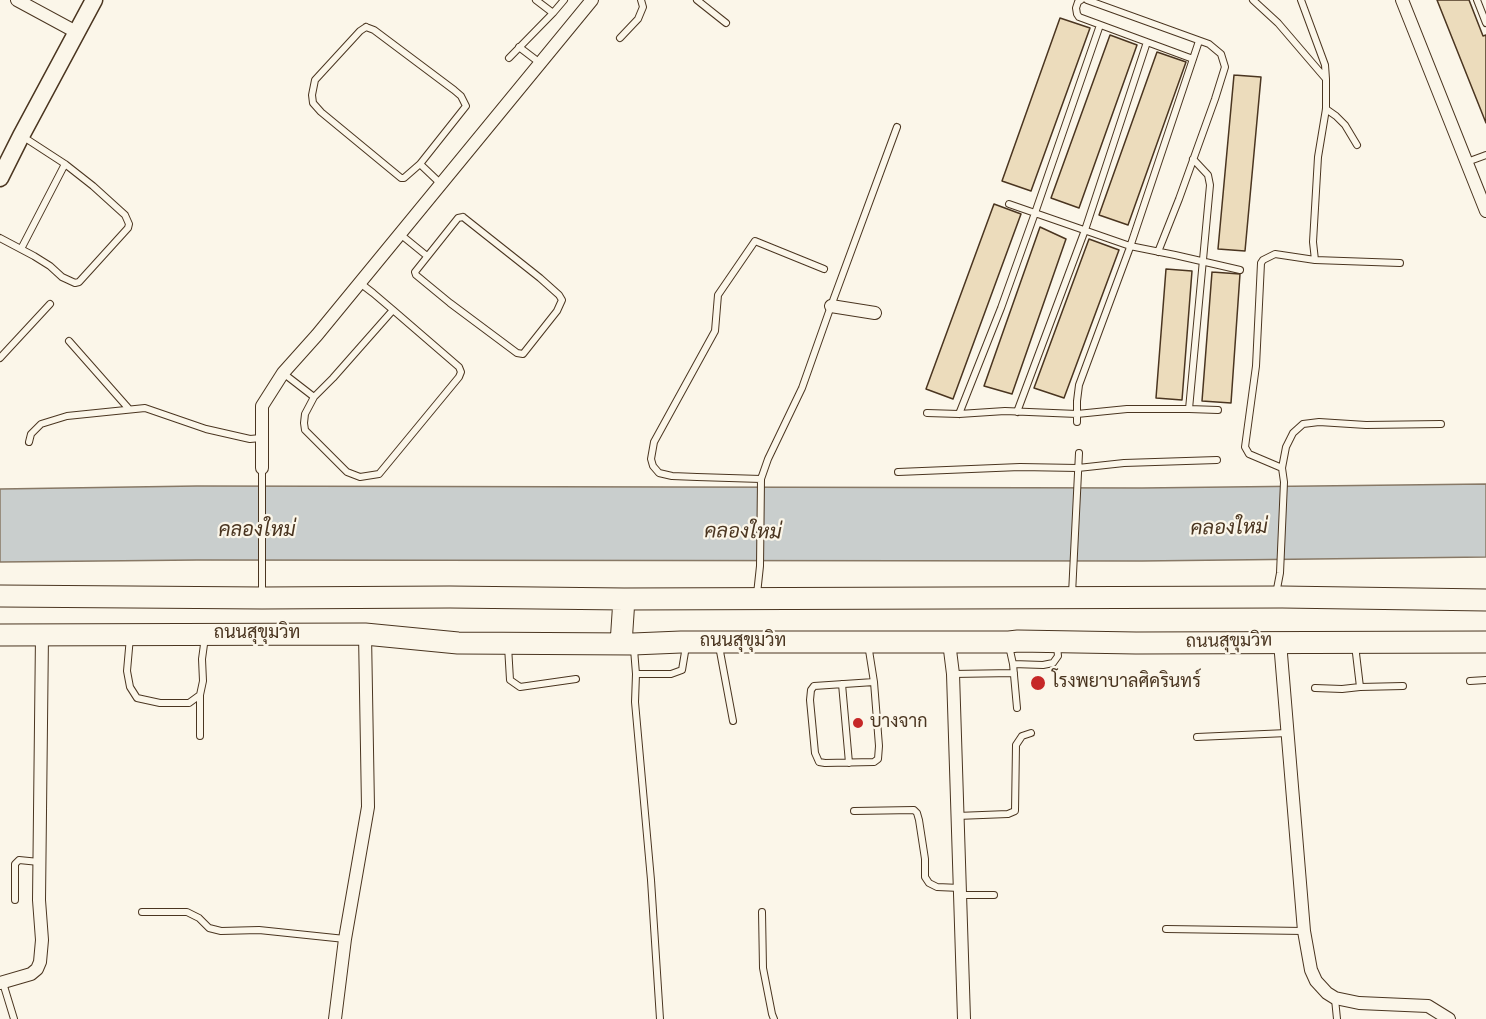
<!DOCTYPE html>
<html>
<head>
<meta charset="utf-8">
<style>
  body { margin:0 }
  canvas { display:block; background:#fbf6e9 }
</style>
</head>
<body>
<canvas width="1486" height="1019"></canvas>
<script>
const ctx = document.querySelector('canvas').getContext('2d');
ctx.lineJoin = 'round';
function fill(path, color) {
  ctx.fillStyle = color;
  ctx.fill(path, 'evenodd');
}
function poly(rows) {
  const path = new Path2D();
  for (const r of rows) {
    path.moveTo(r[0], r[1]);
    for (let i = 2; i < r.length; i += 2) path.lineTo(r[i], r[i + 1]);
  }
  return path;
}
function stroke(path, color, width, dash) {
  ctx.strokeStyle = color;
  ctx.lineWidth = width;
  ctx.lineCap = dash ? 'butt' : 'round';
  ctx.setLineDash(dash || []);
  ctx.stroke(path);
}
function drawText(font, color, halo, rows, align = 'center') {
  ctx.font = font + ' "Nunito Sans",Sarabun,sans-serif';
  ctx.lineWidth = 4.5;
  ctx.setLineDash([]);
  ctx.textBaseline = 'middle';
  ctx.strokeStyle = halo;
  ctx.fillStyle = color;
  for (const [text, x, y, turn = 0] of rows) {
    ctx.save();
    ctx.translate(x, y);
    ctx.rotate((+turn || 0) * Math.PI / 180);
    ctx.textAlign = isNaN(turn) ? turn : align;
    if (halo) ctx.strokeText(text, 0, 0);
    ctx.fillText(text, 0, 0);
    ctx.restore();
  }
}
const water = poly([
  [1486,484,1486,557,1142,561,197,560,0,562,0,489,197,486,1142,488,1486,484]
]);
fill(water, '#c9cecd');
stroke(water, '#887966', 1.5);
const building = poly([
  [1437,0,1469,0,1483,36,1486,35,1486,123,1437,0],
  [1060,18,1090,28,1031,191,1002,181,1060,18],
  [1110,35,1137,45,1079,208,1051,198,1110,35],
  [1157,52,1186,62,1128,225,1099,215,1157,52],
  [1234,75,1261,77,1245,251,1218,249,1234,75],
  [994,204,1021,214,953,399,926,389,994,204],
  [1040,227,1066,239,1012,394,984,386,1040,227],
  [1089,239,1119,250,1064,398,1034,388,1089,239],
  [1166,269,1192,271,1182,400,1156,398,1166,269],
  [1212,272,1240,274,1231,403,1202,401,1212,272]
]);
fill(building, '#ecdcbc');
stroke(building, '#4a3520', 1.5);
const lane = poly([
  [536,0,553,13],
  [697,0,726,23],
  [1081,0,1078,2,1076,8,1077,14,1079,17,1193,59],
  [1087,0,1209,44,1221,54,1225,67,1215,99,1179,199,1158,252],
  [1253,0,1278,23,1326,79,1325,65,1301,0],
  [1477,0,1486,23],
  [366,27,374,30,454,90,461,96,466,106,420,164,404,178,401,178,321,112,313,103,312,95,315,80,360,31,366,27],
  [620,38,638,19,643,7,641,0],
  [519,47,540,63],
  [509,58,553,13,564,0],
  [1326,109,1336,116,1345,125,1357,145],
  [1467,162,1486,155],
  [420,164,441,184],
  [1009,204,1130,246,1175,255,1240,270],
  [463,217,540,278,559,295,562,300,557,311,523,354,517,353,450,303,416,275,415,272,458,218,463,217],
  [400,234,427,256],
  [0,238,34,256,50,266,62,277,75,283,79,282,128,228,129,224,125,215,93,186,65,164,22,136],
  [21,249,65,164],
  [1315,260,1400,263],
  [69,341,129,409],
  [0,358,50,304],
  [283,373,314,397,333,378,393,310,373,293,360,283],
  [314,397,305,414,304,423,305,430,347,472,360,477,379,474,459,377,461,372,459,367,393,310],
  [1189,409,1210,185,1208,175,1193,159],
  [1017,412,1085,230,1147,42],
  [927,413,959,414,1005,411,1077,414,1127,409,1189,409,1218,410],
  [959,414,1001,308,1035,213,1100,25],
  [1077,422,1077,401,1079,385,1129,250,1199,41],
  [29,442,31,434,41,424,67,416,145,408,206,429,250,439,261,438],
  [262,468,262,594],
  [1282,468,1286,447,1293,433,1303,424,1319,422,1366,425,1441,424],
  [898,472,1020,467,1078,468,1124,463,1217,460],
  [761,479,697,477,672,476,659,473,653,466,651,459,654,442,715,331,718,295,755,241,824,269],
  [757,594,760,566,761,479,768,459,802,388,831,306,897,127],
  [1072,594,1079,453],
  [1276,594,1280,573,1284,482,1282,468,1249,454,1245,447,1256,366,1261,263,1263,260,1275,254,1315,260,1313,242,1318,157,1326,109,1326,79],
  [130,637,127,671,130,687,137,698,160,703,189,703,200,695,203,681,202,659,205,637],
  [868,644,874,682,879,746,878,759,874,762,825,763,819,762,815,753,810,700,811,690,814,686,874,682],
  [1355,645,1360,687],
  [508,646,510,680,520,687,576,679],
  [719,646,733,721],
  [1009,646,1013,664,1017,708],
  [634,649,636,674,635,702,651,880,660,1019],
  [1013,664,1043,665,1053,663,1058,656,1057,646],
  [636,674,671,674,682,670,685,652,682,646],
  [953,674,1014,673],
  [1470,681,1486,680],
  [842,684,849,763],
  [1315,688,1342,689,1360,687,1403,686],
  [200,736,200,695],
  [1197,737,1287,733],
  [854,811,914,810,917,813,919,820,925,859,925,877,929,883,937,887,960,888],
  [957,816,1008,814,1015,811,1016,745,1022,736,1031,733],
  [960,895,994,895],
  [15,900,15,864,19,860,39,862],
  [142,912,187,912,199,918,209,928,221,931,259,930,345,939],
  [762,912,763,968,772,1014,774,1019],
  [1166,929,1304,931],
  [3,983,14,1019],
  [1335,999,1337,1019]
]);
const street = poly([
  [17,0,78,33],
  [1402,0,1486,211],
  [831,306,875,313],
  [262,468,262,406,283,373,317,335,592,0],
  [949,642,953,674,964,1019],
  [1280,642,1304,931,1311,970,1316,981,1327,993,1335,998,1359,1003,1428,1006,1449,1019],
  [0,983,31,974,37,969,40,962,42,940,39,900,42,635],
  [335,1019,345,939,368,807,365,634]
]);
const secondary = poly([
  [0,178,21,136,94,0]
]);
const highway = poly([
  [0,596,262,598,450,597,624,599,1282,597,1486,600],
  [0,635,365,634,458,643,633,644,681,642,1009,642,1018,641,1136,643,1486,642],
  [621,644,624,599]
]);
stroke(lane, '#4a3520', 8);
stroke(street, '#4a3520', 14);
stroke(secondary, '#4a3520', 19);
stroke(highway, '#4a3520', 23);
stroke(lane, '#fbf6e9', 6);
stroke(street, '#fbf6e9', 12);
stroke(secondary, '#fbf6e9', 16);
stroke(highway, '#fbf6e9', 21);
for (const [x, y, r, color] of [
  [1038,683,8,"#c62828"],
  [858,723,6,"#c62828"]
]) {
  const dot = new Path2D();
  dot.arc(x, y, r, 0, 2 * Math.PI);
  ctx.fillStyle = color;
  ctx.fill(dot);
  stroke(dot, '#fbf6e9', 2);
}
drawText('18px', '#4a3520', '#fbf6e9', [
  ["ถนนสุขุมวิท",257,634],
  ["ถนนสุขุมวิท",743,642],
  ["ถนนสุขุมวิท",1229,642,-1]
]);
drawText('18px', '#4a3520', '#fbf6e9', [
  ["โรงพยาบาลศิครินทร์",1052,683],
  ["บางจาก",870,723]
], 'left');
drawText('italic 20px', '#4a3520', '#fbf6e9', [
  ["คลองใหม่",1229,529,-1],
  ["คลองใหม่",257,531],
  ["คลองใหม่",743,533,1]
]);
</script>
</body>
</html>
